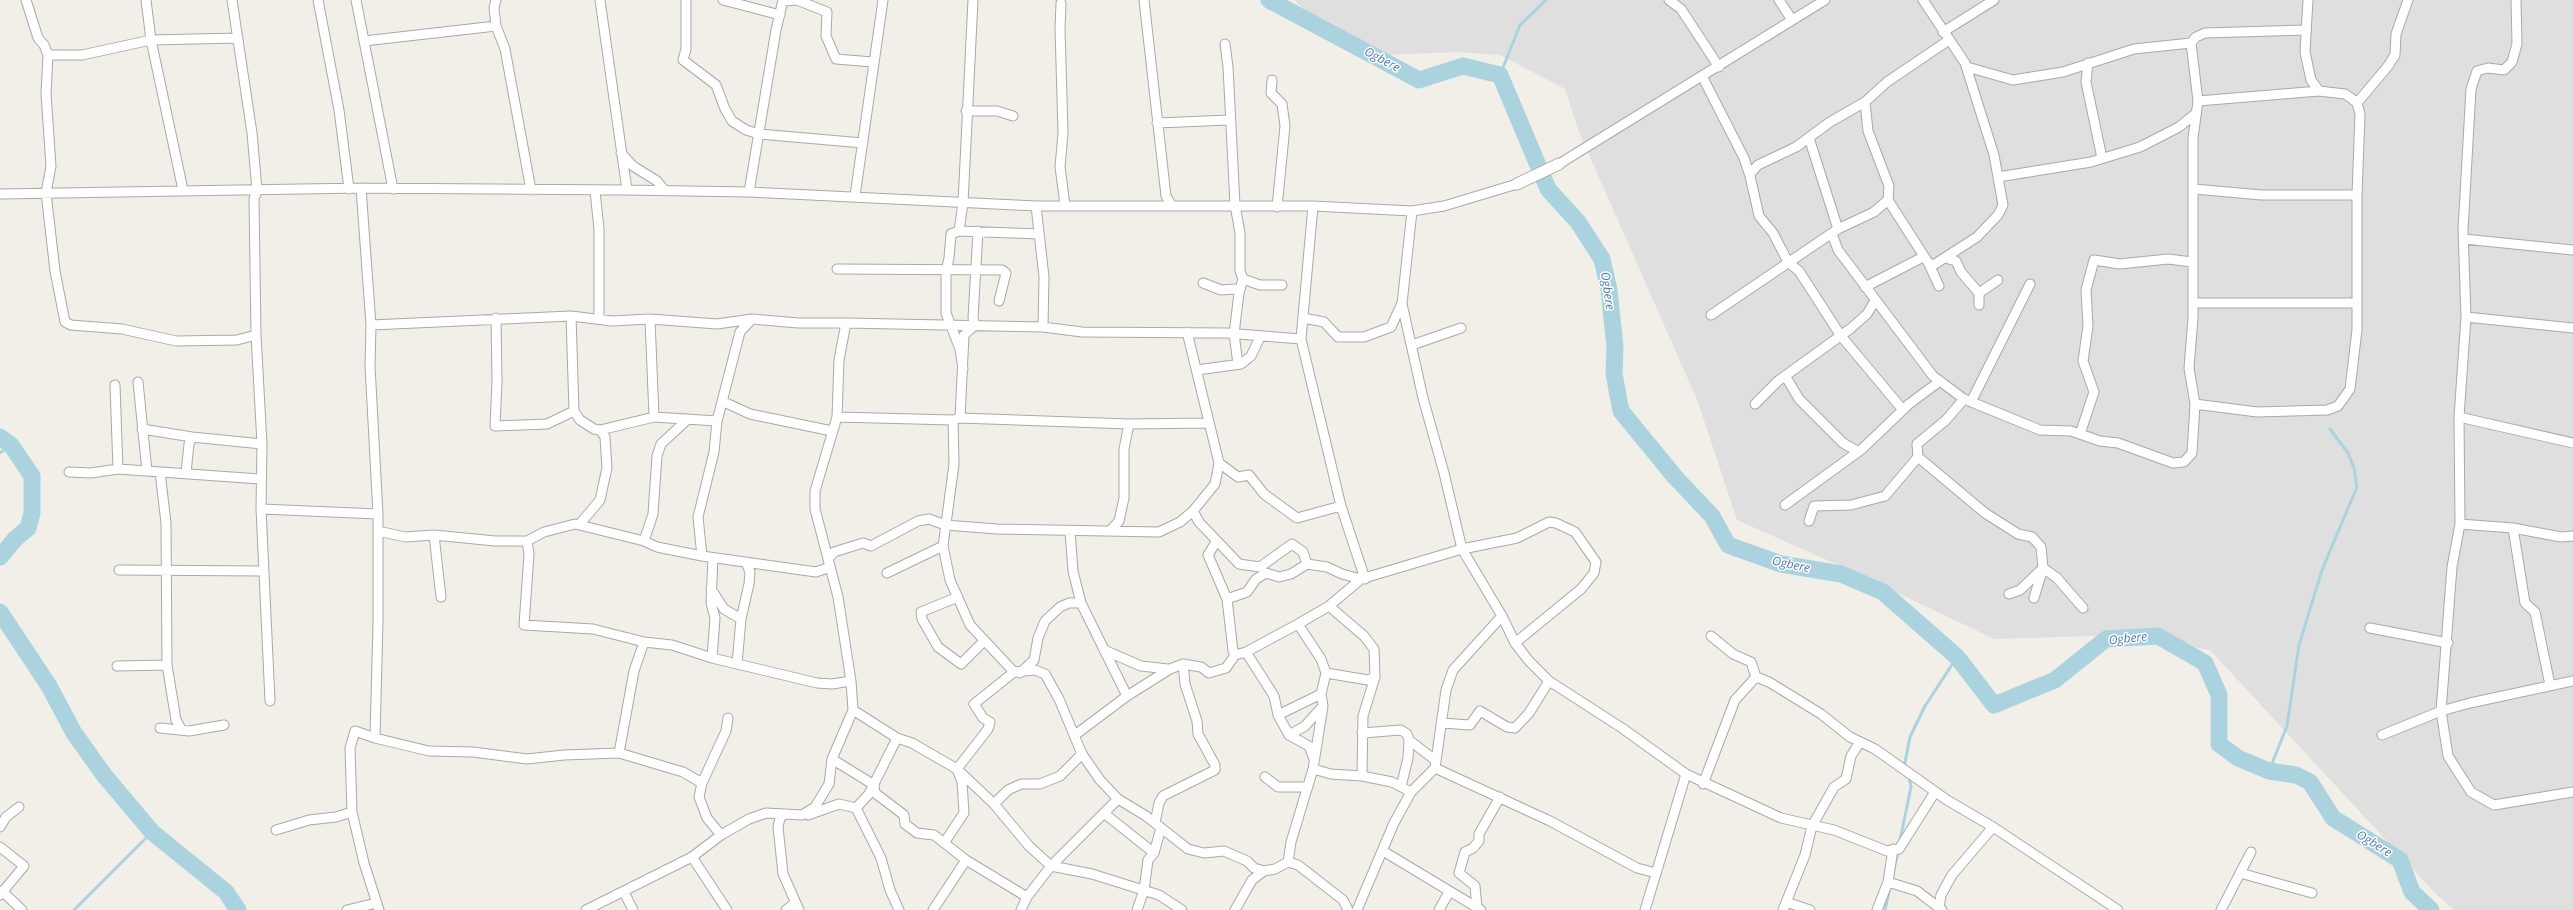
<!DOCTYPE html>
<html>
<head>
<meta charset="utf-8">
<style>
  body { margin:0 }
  canvas { display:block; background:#f2efe9 }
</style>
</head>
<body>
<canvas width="2573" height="910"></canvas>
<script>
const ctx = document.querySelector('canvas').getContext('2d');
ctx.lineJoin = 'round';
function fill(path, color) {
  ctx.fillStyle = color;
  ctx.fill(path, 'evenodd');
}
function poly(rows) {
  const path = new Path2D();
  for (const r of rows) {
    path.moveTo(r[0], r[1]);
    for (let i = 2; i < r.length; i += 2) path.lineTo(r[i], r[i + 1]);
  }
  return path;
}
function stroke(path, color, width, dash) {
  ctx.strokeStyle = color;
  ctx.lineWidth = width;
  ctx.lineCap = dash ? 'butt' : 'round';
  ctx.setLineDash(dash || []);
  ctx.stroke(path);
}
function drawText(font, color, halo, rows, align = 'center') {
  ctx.font = font + ' "Open Sans",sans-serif';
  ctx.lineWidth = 3;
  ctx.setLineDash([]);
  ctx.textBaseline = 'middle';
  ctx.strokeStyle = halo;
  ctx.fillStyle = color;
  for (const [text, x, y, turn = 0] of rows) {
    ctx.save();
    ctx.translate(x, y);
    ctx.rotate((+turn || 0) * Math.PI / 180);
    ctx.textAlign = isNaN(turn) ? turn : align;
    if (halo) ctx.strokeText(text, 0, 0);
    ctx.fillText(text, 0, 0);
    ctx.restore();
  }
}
fill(poly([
  [1294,0,2573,0,2573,910,2454,910,2435,893,2210,650,2126,635,1994,639,1854,572,1737,520,1698,402,1579,132,1565,89,1500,55,1459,52,1382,55,1311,15]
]), '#e0dfdf');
stroke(poly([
  [1500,75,1520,25,1546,0],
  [0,453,11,445],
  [1904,767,1910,737,1925,706,1957,657],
  [2269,771,2287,726,2299,645,2322,570,2357,487,2354,468,2348,453,2330,429],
  [1900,840,1911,787,1909,777],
  [74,910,152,832],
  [1885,910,1898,851]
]), '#aad3df', 3);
stroke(poly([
  [1269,0,1419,80,1463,66,1500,75,1548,189,1578,222,1602,259,1609,290,1615,347,1614,374,1621,411,1675,477,1712,516,1728,545,1781,564,1841,574,1883,592,1957,657,1994,705,2055,680,2106,639,2158,636,2205,663,2219,695,2219,744,2238,758,2269,771,2296,775,2310,782,2333,818,2400,860,2412,892,2431,910],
  [0,437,11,445,32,476,32,513,28,528,15,539,0,557],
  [0,612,49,686,74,733,104,775,152,832,226,892,238,910]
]), '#aad3df', 17);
const minor = poly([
  [26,0,38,38,44,45,48,55,46,94,51,166,46,193,55,271,65,322,71,325,122,329,176,341,237,340,256,335],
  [146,0,151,40,183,190],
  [232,0,252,133,257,190,254,199,256,335,262,444,261,509,270,701],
  [318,0,339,110,349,189],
  [356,0,393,189],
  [496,0,494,8,496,26,505,49,531,190],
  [600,0,627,190],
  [686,0,686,49,683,60,716,85,725,109,732,121,746,130,759,134,863,143],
  [723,0,780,15],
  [1144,0,1166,196,1172,206],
  [1669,0,1681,9,1719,67],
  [1779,0,1792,20],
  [1923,0,1965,63,1994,155,2003,205,1998,215,1977,237,1935,264,1929,264],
  [783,1,797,0,827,12,826,36,836,59,873,62],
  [1061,3,1060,29,1063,133,1060,167,1065,205],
  [1943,32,1994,0],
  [364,41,496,26],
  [1225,44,1228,67,1235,205,1240,233,1240,271,1243,279,1239,293,1234,334,1238,364],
  [48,55,82,55,151,40,238,38],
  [2088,63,2086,82,2102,158],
  [1967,67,2013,80,2063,72,2134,49,2191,43,2196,37,2205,33,2305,30],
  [1703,78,1744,158,1750,176,1759,216,1773,233,1788,262,1799,271,1841,336,1903,410],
  [1272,80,1271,93,1282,104,1285,126,1277,207],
  [2198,101,2319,91],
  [2357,103,2388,66,2395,55,2396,34,2408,0],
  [966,111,997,111,1013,116],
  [1157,123,1229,120],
  [1809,138,1838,229],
  [621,153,633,166,657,181,665,191],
  [1559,164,1825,0],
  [1750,174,1758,165,1796,147,1830,122,1865,102,1887,82,1949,40],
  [1998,177,2091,162,2140,147,2179,127,2195,114],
  [361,188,371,325,370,366,378,514,378,622,375,738,355,731,350,748,352,812,364,863,379,910],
  [2194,189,2261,195,2357,195],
  [595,191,599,229,599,318],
  [749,192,776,30,783,0],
  [0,194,361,188,627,190,749,192,1036,206],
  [855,196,883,0],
  [1888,200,1929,264,1939,286],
  [1313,206,1301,339,1341,506,1365,579],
  [1412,211,1402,304,1423,398,1444,473,1462,549,1502,616,1515,643,1529,661,1549,681,1622,728,1686,774,1781,818,1834,830,1887,851,1899,849,1935,792],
  [959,231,1039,234],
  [1832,234,1838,250,1933,376,1964,399,2040,430,2071,431,2100,441,2118,443,2173,463,2184,462,2192,453,2195,404,2189,368,2193,318,2193,138,2198,101,2191,43],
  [2464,239,2573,250],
  [1945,258,1956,261,1961,272,1979,293,1979,305],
  [837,269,1002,270,1006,273,999,301],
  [1243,279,1260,285,1282,285],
  [1203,283,1221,290,1235,289,1239,293],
  [1865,287,1923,257],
  [1979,293,1998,280],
  [2193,303,2357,303],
  [1711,315,1838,229,1874,212,1888,200,1889,186,1868,131,1865,102],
  [571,316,574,411,580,420,594,429,600,430,654,417,717,421],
  [2466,317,2573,328],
  [496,318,497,381,495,426,547,424,574,411],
  [1303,318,1324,322,1338,337,1364,337,1391,327,1402,303],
  [650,319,654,417],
  [371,325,571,316,612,321,650,319,717,324,752,319,798,323,846,323],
  [1043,327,1082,332,1226,333,1301,339],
  [1412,345,1461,328],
  [963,369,960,349,946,313,946,271,949,258,951,234,959,231,963,203,973,0],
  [1197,370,1241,364,1251,356,1260,337],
  [1786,377,1799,399,1843,443,1857,451],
  [138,382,147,471],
  [115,385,118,469],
  [724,402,750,414,832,431],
  [1971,402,2030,284],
  [1755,404,1778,381,1850,329,1867,314,1875,301],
  [2195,404,2257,412,2327,410,2338,406,2350,389,2357,330,2357,195,2360,114,2357,103,2351,98,2345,94,2319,91,2311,80,2305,52,2308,0],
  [837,417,953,420,960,418,1129,424,1209,423],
  [2459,417,2466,317,2463,230,2471,89,2477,71,2488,68,2504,70,2512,62,2517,44,2516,0],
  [960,418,964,335,975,325,973,318,978,231],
  [953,420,954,464,943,546,950,580,970,625,1014,672],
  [142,429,192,437,262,444],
  [2080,434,2094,392,2083,361,2088,326,2086,290,2094,260,2120,264,2168,259,2192,262],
  [2573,443,2459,417,2460,524,2452,567,2441,711,2448,756,2471,792,2494,805,2573,792],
  [1918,457,1985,513,2018,534,2032,537,2041,547,2043,568,2034,598],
  [1219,463,1238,477,1249,475,1264,494,1297,518,1341,506],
  [69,472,91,473,118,469,260,479],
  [160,472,166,523,167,665,176,720,181,729],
  [186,473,189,444,192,437],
  [1785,505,1862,449,1909,404,1940,381],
  [261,509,378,514],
  [1193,511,1199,522,1239,564,1260,567,1292,544,1303,552,1307,564],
  [1809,521,1814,506,1851,505,1885,496,1918,457,1917,444,1946,420,1964,399],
  [2460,524,2513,528,2561,537,2573,536],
  [579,525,600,500,607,468,605,437,600,430],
  [2513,528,2525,603,2535,612,2550,685],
  [1111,530,1119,521,1124,498,1124,449,1129,424],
  [378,531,405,537,434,535,441,597],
  [1070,531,1073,571,1081,603,1127,696],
  [434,535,495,541,527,541,544,532,575,524,644,541,657,547,702,556,816,572,830,567,828,559,834,552,863,543,871,546,918,521,929,519,945,525,997,529,1159,532,1180,522,1193,511,1215,484,1219,463,1187,332],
  [527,541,529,554,524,625,593,629,644,642],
  [644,541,653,514,657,456,661,444,688,419],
  [1216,542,1208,555,1227,599,1233,651,1235,655],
  [702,556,698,517,714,452,717,421,740,332,752,319],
  [119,570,263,571],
  [887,573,943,546],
  [711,589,724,609,741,619],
  [2009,594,2020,590,2043,568,2057,578,2083,608],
  [958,597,921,612,922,619,938,647,961,664,984,641],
  [1227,599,1247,592,1256,579,1266,573,1279,577,1291,574,1307,564,1327,567,1342,574,1361,579],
  [1329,606,1364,636,1374,649,1375,677,1363,716,1362,776],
  [2370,628,2448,643],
  [1711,636,1733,654,1751,662,1756,677,1769,682,1821,714,1850,737,1875,749,1947,800,1993,827,2118,910],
  [1104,650,1141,666,1168,669],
  [1246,652,1274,696,1278,715,1289,735,1309,746,1314,759],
  [712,658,715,618,711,603,713,558],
  [737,664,741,619,749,584,750,572,746,562],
  [117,666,167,665],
  [1020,673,1034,660,1038,638,1045,621,1060,607,1069,603,1081,603],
  [1326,673,1368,680,1375,677],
  [853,710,897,738,912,743,957,769,994,804,1029,846,1051,866,1092,874,1159,895,1182,910],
  [1278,715,1321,694],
  [1442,723,1470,725,1480,711,1507,727,1515,728,1529,713,1549,681],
  [160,728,189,731,224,725],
  [1362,733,1401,730,1407,734,1409,740,1435,760],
  [1075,735,1127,696,1170,669,1183,664,1201,667,1209,673,1226,668,1235,655,1246,652,1298,624,1329,606,1361,579,1462,549,1517,538,1549,522,1556,523,1575,532,1596,562,1594,573,1581,589,1515,643],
  [1289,735,1305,726,1323,706],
  [2382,735,2441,711,2470,703,2573,681],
  [375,738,429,751,473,752,527,759,564,755,619,753,683,772,702,783],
  [619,753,634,671,644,642,672,645,712,658,817,683,832,684,851,681],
  [832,759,874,785,875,793,904,815,905,824,917,833,934,835,966,860,1027,897],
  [1435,768,1550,821,1637,868,1656,873],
  [1313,769,1331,774,1362,776,1392,782,1411,792],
  [1265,777,1278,787,1308,787],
  [1703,784,1735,700,1756,677],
  [1401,787,1408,758,1409,740],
  [994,804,1008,790,1021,784,1040,784,1060,776,1082,754],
  [856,808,881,858,890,890,899,910],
  [1105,814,1154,853],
  [784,815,780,818,778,827,783,874,799,910],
  [808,815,839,804,856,808,869,794,897,738],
  [1155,823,1159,803,1163,796,1215,770,1215,765,1198,734,1197,721,1185,684,1183,664],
  [0,827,6,817,19,807],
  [276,830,309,820,336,817,352,812],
  [721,835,707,818,699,797,702,783,726,731,728,718],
  [944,843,964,813,962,782,957,769,988,729,990,722,983,718,974,704,1014,672,1035,670,1045,674,1059,699,1082,754,1100,780,1118,799,1146,816,1188,849,1204,853,1224,851,1247,861,1254,868,1264,871],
  [0,847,24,866,0,895],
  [1383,851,1481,910],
  [692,857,727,910],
  [1288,862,1291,842,1313,769,1323,706,1321,694,1326,673,1321,659,1298,624],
  [2240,873,2312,893],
  [1888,882,1917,891,1942,910],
  [2,891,22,910],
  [624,892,633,910],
  [1786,902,1810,910],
  [1477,908,1475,886,1459,873,1465,852,1473,848,1479,841,1479,834,1500,797],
  [1939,908,1941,895,1952,875,1993,827],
  [347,910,376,903],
  [586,910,692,857,721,835,749,819,766,813,802,815,815,807,829,784,832,759,853,710,851,681,838,597,815,509,815,491,837,417,839,360,846,323,1043,327,1044,277,1036,206,1313,206,1412,211,1444,206,1517,184],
  [786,910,795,903],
  [933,910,966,860],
  [1021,910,1027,897,1051,866,1118,799],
  [1137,910,1144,890,1148,860,1154,853,1161,828],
  [1235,910,1252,880,1264,871,1275,869,1288,862,1298,865,1343,900,1348,910],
  [1357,910,1394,823,1411,792,1435,768,1446,690,1453,670,1502,616],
  [1439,910,1449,892],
  [1645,910,1686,774],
  [1783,910,1805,855,1812,826,1834,787,1846,779,1851,756,1860,742],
  [1877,910,1888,882,1893,849],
  [2221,910,2251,852]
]);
const tertiary = poly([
  [1517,184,1559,164]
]);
stroke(minor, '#a9a9a9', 11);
stroke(tertiary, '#a9a9a9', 13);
stroke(minor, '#fff', 9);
stroke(tertiary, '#fff', 11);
drawText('italic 12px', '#4a7aab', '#fff', [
  ["Ogbere",1382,60,28],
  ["Ogbere",1607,291,82],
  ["Ogbere",1791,565,12],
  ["Ogbere",2128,639,-6],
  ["Ogbere",2374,844,32]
]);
</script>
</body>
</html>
